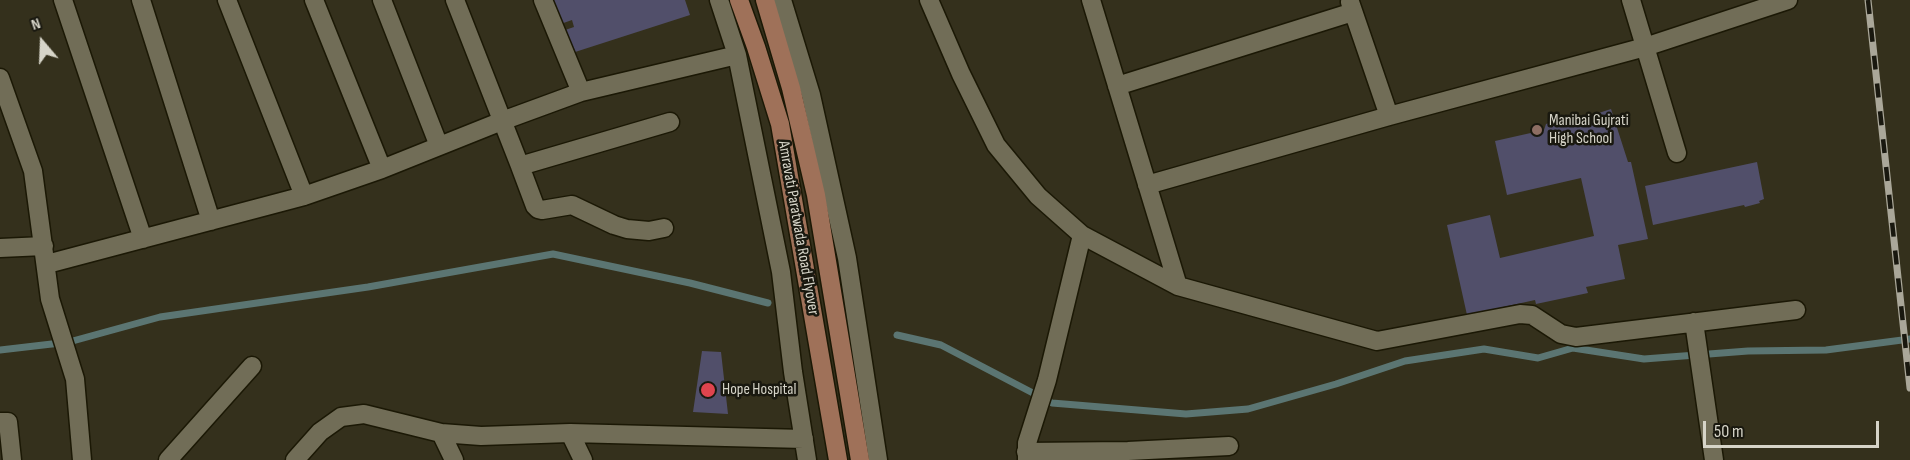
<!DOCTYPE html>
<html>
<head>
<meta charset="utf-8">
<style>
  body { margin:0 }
  #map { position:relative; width:1910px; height:460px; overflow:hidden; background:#34301c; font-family:"Sofia Sans Condensed",sans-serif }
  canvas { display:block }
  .north { position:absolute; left:12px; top:12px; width:60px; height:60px; -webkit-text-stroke:4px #19180f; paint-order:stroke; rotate:341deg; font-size:16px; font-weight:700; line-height:24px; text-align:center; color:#d6d4c8 }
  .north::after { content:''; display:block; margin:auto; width:21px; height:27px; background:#d6d4c8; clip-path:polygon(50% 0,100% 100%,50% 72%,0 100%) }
  .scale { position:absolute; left:1703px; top:421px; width:176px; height:27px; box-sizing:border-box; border:3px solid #d6d4c8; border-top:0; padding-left:8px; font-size:18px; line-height:21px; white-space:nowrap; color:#d6d4c8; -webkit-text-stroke:4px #19180f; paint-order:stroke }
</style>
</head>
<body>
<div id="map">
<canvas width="1910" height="460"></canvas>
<div class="north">N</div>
<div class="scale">50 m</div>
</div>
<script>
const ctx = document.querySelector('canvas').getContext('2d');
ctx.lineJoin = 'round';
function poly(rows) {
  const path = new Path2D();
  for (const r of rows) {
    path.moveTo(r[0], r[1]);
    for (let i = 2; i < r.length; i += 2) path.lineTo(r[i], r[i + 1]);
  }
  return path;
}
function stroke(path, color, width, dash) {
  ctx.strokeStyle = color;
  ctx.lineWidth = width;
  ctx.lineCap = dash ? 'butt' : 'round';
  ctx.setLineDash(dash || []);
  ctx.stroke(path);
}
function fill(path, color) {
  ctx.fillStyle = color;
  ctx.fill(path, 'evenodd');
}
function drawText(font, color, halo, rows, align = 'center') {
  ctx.font = font + ' "Sofia Sans Condensed",sans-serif';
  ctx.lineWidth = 5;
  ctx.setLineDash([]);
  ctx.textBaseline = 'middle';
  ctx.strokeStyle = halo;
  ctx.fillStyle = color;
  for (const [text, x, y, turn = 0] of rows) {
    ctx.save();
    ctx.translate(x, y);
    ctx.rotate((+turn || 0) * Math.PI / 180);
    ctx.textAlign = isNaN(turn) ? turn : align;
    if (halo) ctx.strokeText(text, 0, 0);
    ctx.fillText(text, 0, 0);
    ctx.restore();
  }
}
stroke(poly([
  [897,335,941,345,1052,403,1186,414,1248,409,1336,384,1405,361,1484,349,1538,358,1573,348,1644,359,1748,351,1826,350,1910,339],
  [0,350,69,342,160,317,368,287,553,254,690,283,768,303]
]), '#5b7572', 7);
fill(poly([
  [547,0,685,0,690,15,572,53,565,30,574,27,572,20,555,26],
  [1611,109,1628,162,1631,162,1648,239,1618,245,1625,279,1586,287,1588,293,1536,304,1535,300,1467,315,1447,225,1490,215,1500,258,1594,236,1581,178,1507,195,1495,141,1544,130,1546,124,1560,119,1568,123],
  [1757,162,1764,199,1759,201,1760,203,1745,207,1744,205,1653,225,1645,186],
  [702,351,721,352,728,414,693,412]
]), '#514f6a');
const minor = poly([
  [63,0,143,239],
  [141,0,211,221],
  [227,0,304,196],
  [314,0,382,169],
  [382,0,439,146],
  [455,0,520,166,670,122],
  [543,0,581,92],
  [719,0,737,55,781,272,793,372,807,460],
  [782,0,811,95,847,258,878,460],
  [929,0,961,74,996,145,1038,196,1082,235,1178,286,1377,341,1520,314,1532,315,1561,334,1576,337,1796,310],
  [1091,0,1178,286],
  [1631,0,1677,153],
  [1350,2,1389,116],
  [0,78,33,171,50,299,75,379,82,460],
  [1117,86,1353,12],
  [520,166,535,206,538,209,542,210,572,205,614,225,627,229,649,231,664,228],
  [1147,185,1389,116,1645,47,1788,0],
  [0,248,44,246],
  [47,264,304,196,382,169,502,121,581,92,737,55],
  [1694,322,1714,460],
  [0,422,8,422,12,460],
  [441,433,454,460],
  [570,433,583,460],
  [1026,452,1128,451,1229,446],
  [168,460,252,366],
  [295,460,320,432,341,417,364,414,441,433,481,436,570,433,804,439],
  [1027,460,1027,443,1047,380,1082,235]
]);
const major = poly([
  [739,0,756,47,780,124,838,460],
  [765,0,791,88,816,195,860,460]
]);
stroke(minor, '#1b1805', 21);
stroke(major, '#1b1805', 21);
stroke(minor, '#716d57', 18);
stroke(major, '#9f7159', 18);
const rail = poly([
  [1868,0,1910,388]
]);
stroke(rail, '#aaa799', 7);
stroke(rail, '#19180f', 4.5, [14]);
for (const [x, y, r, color] of [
  [1537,130,6,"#8d6e63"],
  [708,390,8,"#e0444e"]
]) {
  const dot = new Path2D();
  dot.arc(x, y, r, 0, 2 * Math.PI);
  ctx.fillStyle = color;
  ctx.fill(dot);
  stroke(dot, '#19180f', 2);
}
drawText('16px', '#d6d4c8', '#19180f', [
  ["Manibai Gujrati",1549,121],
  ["High School",1549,139],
  ["Hope Hospital",722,390]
], 'left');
drawText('16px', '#d6d4c8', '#19180f', [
  ["Amravati Paratwada Road Flyover",798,228,80]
]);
</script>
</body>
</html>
